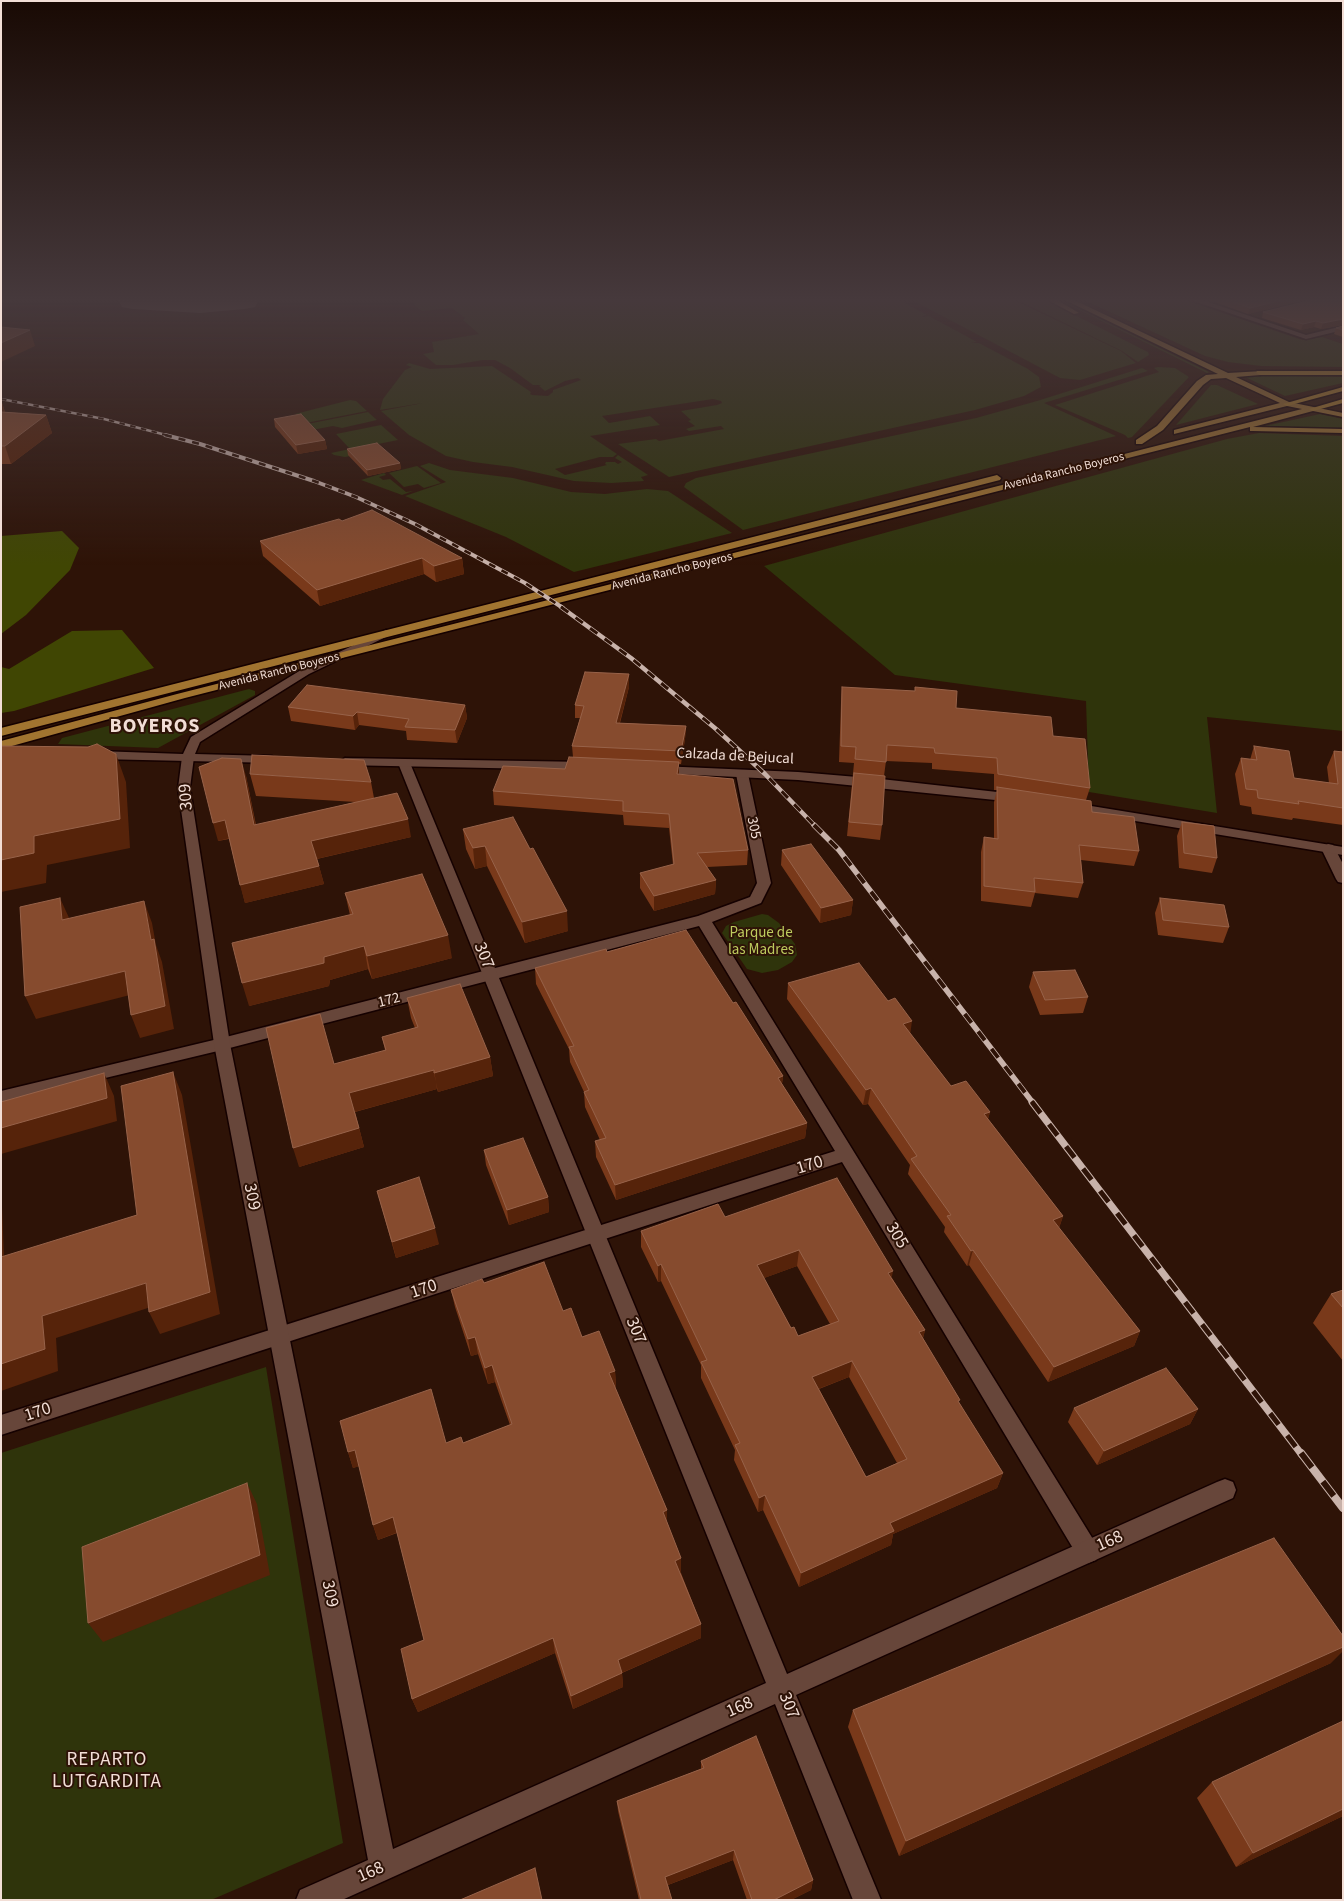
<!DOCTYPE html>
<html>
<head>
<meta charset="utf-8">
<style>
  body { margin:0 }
  #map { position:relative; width:1344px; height:1901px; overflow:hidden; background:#2e1307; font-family:"Source Sans 3",sans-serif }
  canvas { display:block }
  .frame { position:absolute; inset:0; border:2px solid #f2ded6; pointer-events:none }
</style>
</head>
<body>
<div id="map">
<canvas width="1344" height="1901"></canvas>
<div class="frame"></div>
</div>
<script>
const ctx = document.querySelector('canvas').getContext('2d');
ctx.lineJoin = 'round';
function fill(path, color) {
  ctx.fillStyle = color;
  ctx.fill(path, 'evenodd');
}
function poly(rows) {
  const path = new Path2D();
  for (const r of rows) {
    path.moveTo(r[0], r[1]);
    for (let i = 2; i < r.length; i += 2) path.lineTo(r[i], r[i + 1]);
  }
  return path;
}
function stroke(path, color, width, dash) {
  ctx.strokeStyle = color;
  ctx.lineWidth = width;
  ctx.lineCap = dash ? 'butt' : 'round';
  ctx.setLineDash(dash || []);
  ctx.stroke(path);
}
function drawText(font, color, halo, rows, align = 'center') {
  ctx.font = font + ' "Source Sans 3",sans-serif';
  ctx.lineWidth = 4;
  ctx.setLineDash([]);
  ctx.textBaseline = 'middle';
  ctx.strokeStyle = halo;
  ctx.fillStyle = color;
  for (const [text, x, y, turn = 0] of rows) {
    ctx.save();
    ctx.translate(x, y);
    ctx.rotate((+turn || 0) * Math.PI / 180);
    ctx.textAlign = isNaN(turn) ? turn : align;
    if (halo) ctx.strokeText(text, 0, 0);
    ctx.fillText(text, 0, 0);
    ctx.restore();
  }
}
fill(poly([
  [412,300,899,300,927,315,921,317,929,316,977,342,971,343,979,343,1028,369,1039,377,1041,387,1024,396,975,410,669,477,618,444,656,439,659,441,724,429,721,426,689,431,686,429,695,426,688,421,691,420,681,411,717,405,722,403,721,401,713,399,602,416,609,423,650,416,660,425,590,436,617,454,613,457,600,457,555,469,565,475,607,465,605,464,606,462,615,462,618,464,622,462,615,458,618,455,648,475,641,477,644,481,611,483,574,481,512,467,473,462,446,456,409,435,381,411,423,403,380,410,383,399,405,370,412,367,406,365,409,363,430,369,492,366,531,392,530,394,532,395,548,396,553,392,553,390,581,380,578,378,565,381,545,391,539,386,541,385,533,385,510,368,495,360,483,360,453,365,436,365,423,354,434,352,432,342,479,334,463,320,465,318,452,308,422,311,414,305,416,304,413,303],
  [912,300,1014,300,1121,351,1136,363,1080,380,1060,378],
  [1017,300,1045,300,1148,352,1149,355,1138,362,1122,351],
  [1059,300,1061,300,1209,372,1207,373],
  [1084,300,1185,300,1302,340,1322,337,1343,344,1343,367,1261,366,1228,362,1205,356],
  [1158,367,1175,368,1189,377,1132,437,1128,438,1125,435,1055,405,1159,372,1154,368],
  [1142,368,1148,371,1044,403,1116,436,743,530,684,487,686,483,696,478,976,418,1037,401],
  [1253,375,1343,377,1343,383,1285,396,1245,377],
  [1211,385,1217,385,1258,404,1176,425],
  [350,400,356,401,367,411,306,423,295,414],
  [368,412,377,420,342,428,333,426,312,430,307,424],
  [1320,414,1343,419,1343,429,1265,426],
  [381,425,398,440,368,446,361,454,345,457,334,455,331,453,350,449,336,434],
  [1259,433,1343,436,1343,731,1207,717,1217,813,1089,792,1086,701,895,675,764,566,1227,439],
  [429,463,450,470,513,478,571,492,605,494,647,489,668,491,732,533,574,572,506,537,405,496,446,482,420,466],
  [417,466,441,483,424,488,418,484,404,487,389,473],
  [384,473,386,475,379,477,383,480,390,479,406,492,413,491,402,495,361,480],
  [249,689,255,691,255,695,158,748,58,744,62,738],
  [762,914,768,915,779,923,795,944,797,955,792,962,778,970,762,973,747,969,722,933,726,926,734,922],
  [266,1367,343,1843,211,1900,1,1900,1,1453]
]), '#2f340b');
fill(poly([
  [62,531,79,548,70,570,26,615,1,634,1,536],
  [122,630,154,668,14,711,1,713,1,667,9,669,72,631]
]), '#404603');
fill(poly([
  [118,300,259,300,255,307,244,309,200,313,133,309,122,307,118,300]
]), '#7b6258');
const minor = poly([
  [1191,300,1202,300,1306,335,1343,326,1343,330,1306,339,1191,300],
  [742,770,748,774,771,883,761,903,712,922,1096,1544,1099,1552,1096,1560,1088,1563,1080,1560,842,1162,1,1435,1,1415,835,1151,699,926,222,1050,1,1103,1,1091,222,1038,698,916,750,897,757,883,736,774,742,770],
  [1328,844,1333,845,1343,864,1343,883,1338,882,1336,879,1321,848,1328,844]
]);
const tertiary = poly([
  [188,753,194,757,190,788,230,1044,393,1849,766,1683,398,763,400,760,408,760,410,763,787,1674,1217,1482,1225,1479,1233,1482,1236,1490,1233,1498,796,1695,881,1900,853,1900,775,1704,342,1900,296,1900,300,1890,368,1860,214,1044,178,788,182,757,188,753]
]);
const secondary = poly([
  [386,630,391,633,390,635,309,674,200,742,195,754,272,756,278,760,276,763,98,759,92,755,98,751,183,754,191,737,301,670,386,630],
  [345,758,587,762,593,766,587,770,341,765,339,762,345,758],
  [660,766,798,772,881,779,1015,794,1022,798,1015,802,798,780,656,773,654,770,660,766],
  [1073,803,1343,847,1343,855,1068,810,1066,807,1073,803]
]);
const primary = poly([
  [1048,300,1057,300,1079,313,1074,314,1048,300],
  [1065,300,1074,300,1228,373,1263,371,1264,373,1260,375,1236,377,1289,402,1343,413,1343,417,1313,411,1253,427,1343,429,1343,433,1253,431,1250,431,1250,427,185,698,1,749,1,741,177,694,1302,409,1287,406,1174,434,1174,430,1280,403,1226,378,1211,379,1203,385,1163,430,1142,444,1136,444,1136,440,1157,426,1197,381,1206,375,1218,374,1065,300],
  [997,475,1001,478,1000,480,1,736,1,728,997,475]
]);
const trunk = poly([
  [1257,371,1343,371,1343,375,1260,375,1256,373,1257,371],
  [1343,387,1343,391,1287,406,1283,404,1343,387],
  [1343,399,1343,403,1313,411,1309,409,1343,399]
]);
stroke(minor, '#150100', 3);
stroke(tertiary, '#150100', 3);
stroke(secondary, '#150100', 3);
stroke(primary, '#150100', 3);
stroke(trunk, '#150100', 3);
fill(minor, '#67463a');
fill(tertiary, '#67463a');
fill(secondary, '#67463a');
fill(primary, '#a17430');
fill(trunk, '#b4842d');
const railFar5 = poly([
  [1,399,104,419,170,436]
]);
const railFar4 = poly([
  [165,435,200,444,314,481,356,497,415,524,525,583,563,608]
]);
const railFar3 = poly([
  [561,607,631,658,716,729,765,774,815,826]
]);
const railFar2 = poly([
  [814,825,839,850,1033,1103]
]);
const railFar1 = poly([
  [1032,1102,1302,1455]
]);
const rail = poly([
  [1301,1453,1343,1508]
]);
stroke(railFar5, '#c8b2aa', 2.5);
stroke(railFar4, '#c8b2aa', 4);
stroke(railFar3, '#c8b2aa', 4.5);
stroke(railFar2, '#c8b2aa', 5.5);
stroke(railFar1, '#c8b2aa', 7);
stroke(rail, '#c8b2aa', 8);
stroke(railFar5, '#2e1307', 2, [5.5]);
stroke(railFar4, '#2e1307', 2.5, [7]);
stroke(railFar3, '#2e1307', 3, [9]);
stroke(railFar2, '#2e1307', 4, [11]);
stroke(railFar1, '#2e1307', 5, [14]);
stroke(rail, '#2e1307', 6, [18]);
fill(poly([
  [1209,300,1305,300,1248,314],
  [1343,300,1343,325,1321,329,1314,327,1301,330,1262,318,1263,312],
  [1343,326,1343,337,1334,334,1336,328],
  [1,400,5,412,46,415,52,433,11,464,1,464],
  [274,419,325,440,327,449,298,454,275,427],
  [347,449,400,463,401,469,368,476,348,455],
  [342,521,462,558,464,574,436,582,424,574,320,606,263,556,260,541],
  [629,674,629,687,620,723,686,726,685,739,681,764,679,764,679,775,748,850,747,865,707,867,716,880,715,894,654,911,640,888,640,873,673,865,669,828,624,825,623,815,494,805,493,791,565,769,573,757,572,746,580,718,575,718,575,705],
  [842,687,956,708,1053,736,1090,788,1086,800,1092,812,1139,851,1134,866,1081,860,1083,883,1078,898,1035,893,1031,907,981,901,981,852,984,837,994,838,994,802,997,790,994,790,994,774,932,769,932,763,886,761,884,776,882,825,880,840,847,836,854,763,839,762,841,702],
  [465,705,467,718,457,743,407,740,406,731,359,725,355,730,291,721,288,707],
  [1254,746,1294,778,1329,783,1327,767,1334,751,1343,752,1343,825,1293,818,1292,820,1252,814,1251,807,1240,805,1235,774,1241,758,1250,760],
  [250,774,371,782,374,798,411,837,317,859,324,884,245,903,229,839,218,841,246,776,256,825,356,802,256,796],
  [1182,822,1217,858,1212,873,1179,868,1177,836],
  [463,829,530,849,568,931,525,943,487,866,475,869,466,849],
  [782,850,853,900,851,915,820,923,781,865],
  [345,893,452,958,372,979,368,969,330,980,329,986,249,1006,350,915],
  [1160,898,1229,927,1223,943,1158,935,1155,913],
  [607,952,733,1003,783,1076,782,1084,807,1123,805,1138,616,1200,596,1157,595,1141,600,1140,585,1107,584,1092,570,1062,569,1049,536,984,535,968],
  [1033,972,1088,997,1083,1013,1040,1015,1029,987],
  [788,983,910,1033,951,1086,990,1112,988,1119,1063,1216,1059,1228,1140,1331,1134,1346,1048,1382,969,1265,967,1266,944,1232,945,1227,908,1174,910,1165,868,1104,863,1105,787,999],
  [407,998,490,1057,493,1076,438,1092,437,1089,355,1112,364,1147,299,1167,385,1050,382,1037,415,1028,411,1018],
  [484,1150,548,1197,549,1212,509,1225,486,1165],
  [377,1191,439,1244,396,1258],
  [725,1217,892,1278,925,1330,923,1338,959,1403,1003,1473,997,1488,893,1534,891,1545,799,1587,763,1510,758,1512,734,1460,735,1450,701,1378,701,1365,661,1281,658,1282,641,1247,641,1231],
  [797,1266,830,1324,798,1336,791,1328,764,1278],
  [849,1377,897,1463,866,1477,819,1389],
  [484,1283,563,1311,582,1337,615,1371,616,1387,615,1387,667,1510,667,1522,681,1558,681,1573,701,1624,701,1638,622,1673,623,1687,573,1709,555,1653,418,1712,412,1699,424,1640,397,1533,378,1540,373,1525,359,1466,353,1468,348,1452,446,1443,463,1443,510,1425,495,1382,488,1384,478,1354,471,1356,455,1307,451,1290],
  [1343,1290,1343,1361,1313,1323,1331,1294],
  [1074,1408,1198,1409,1190,1424,1097,1465,1068,1422],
  [1331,1663,899,1856,848,1727,853,1710],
  [701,1761,813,1880,811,1890,791,1900,747,1900,733,1860,668,1885,672,1900,639,1900,618,1811,617,1801,701,1769],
  [1212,1782,1343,1816,1236,1867,1197,1798]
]), '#79391a');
fill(poly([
  [1282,300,1305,300,1248,314,1250,308],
  [1343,319,1343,325,1321,329,1323,323],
  [1316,321,1314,327,1301,330,1303,324],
  [30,330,35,346,1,362,1,343],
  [1,400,5,412,1,415],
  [46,415,52,433,11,464,5,446],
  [325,440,327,449,298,454,296,445],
  [400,463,401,469,368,476,367,470],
  [422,558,424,574,320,606,317,590],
  [462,558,464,574,436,582,434,566],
  [629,674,629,687,616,736,616,723],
  [465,705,467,718,457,743,455,730],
  [357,712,359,725,355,730,353,716],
  [686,726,685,739,681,764,681,751],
  [116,754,126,782,130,848,47,865,46,883,1,892,1,860,34,836],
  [241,759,246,776,259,843,254,825],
  [679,762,679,776,677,774],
  [408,819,411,837,316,859,311,841],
  [225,820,230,838,218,841,213,823],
  [485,846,487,866,475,869,473,848],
  [319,866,324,884,245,903,240,885],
  [716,880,715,894,654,911,654,896],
  [60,898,70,920,62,920],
  [853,900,851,915,820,923,821,908],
  [144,901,152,923,156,945,162,962,174,1029,140,1038,131,1015,151,940],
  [567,911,568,931,525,943,522,922],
  [448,935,452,958,372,979,367,956],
  [364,946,368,969,330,980,329,986,249,1006,242,983,324,957],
  [125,971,134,994,36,1019,25,996],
  [912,1021,910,1036,903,1024],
  [490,1057,493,1076,438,1092,434,1073],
  [434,1070,437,1089,354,1112,349,1093],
  [173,1072,182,1095,220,1314,160,1334,149,1312],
  [104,1073,114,1096,117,1121,1,1154,1,1128],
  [783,1076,781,1091,778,1078],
  [871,1088,868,1104,863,1105,866,1090],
  [990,1112,986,1127,984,1114],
  [807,1123,805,1138,616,1200,615,1185],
  [359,1128,364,1147,299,1167,293,1148],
  [1,1181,5,1282,1,1276],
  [548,1197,549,1212,509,1225,507,1210],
  [1063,1216,1058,1231,1053,1220],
  [435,1228,439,1244,396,1258,392,1242],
  [799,1250,797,1266,756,1281,757,1265],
  [973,1250,969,1265,967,1266,971,1251],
  [661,1264,661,1281,658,1282,658,1266],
  [893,1271,890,1287,888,1273],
  [146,1283,157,1305,56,1338,58,1371,1,1391,1,1364,42,1316],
  [925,1330,921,1346,919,1332],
  [1140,1331,1134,1346,1048,1382,1054,1367],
  [475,1337,478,1354,471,1356,468,1339],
  [852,1361,849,1377,810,1392,812,1377],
  [492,1365,495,1382,488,1384,485,1368],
  [615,1371,616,1387,610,1389,609,1373],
  [1198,1409,1190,1424,1097,1465,1104,1451],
  [355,1450,360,1466,353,1468,348,1452],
  [1003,1473,997,1488,893,1534,891,1545,799,1587,801,1573,890,1523],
  [247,1483,257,1504,270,1575,103,1642,88,1623],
  [765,1495,763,1510,758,1512,759,1498],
  [667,1510,667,1526,663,1512],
  [393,1517,398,1532,378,1540,373,1525],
  [681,1558,681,1573,675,1576,675,1561],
  [701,1624,701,1638,619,1674,618,1660],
  [553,1638,555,1653,418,1712,412,1699],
  [1343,1647,1343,1651,1331,1663,899,1856,906,1841],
  [622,1673,623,1687,573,1709,571,1696],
  [1343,1809,1343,1816,1236,1867,1253,1853],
  [734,1850,733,1860,665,1886,665,1877],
  [813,1880,811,1890,791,1900,774,1900]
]), '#56230a');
const building = poly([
  [1228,300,1282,300,1250,308,1228,300],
  [1312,300,1343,300,1343,319,1323,323,1316,321,1303,324,1263,312,1312,300],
  [1343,326,1343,330,1336,328,1343,326],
  [1,327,30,330,1,343,1,327],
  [1,412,46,415,5,446,1,446,1,412],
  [301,414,325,440,296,445,274,419,301,414],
  [377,443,400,463,367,470,347,449,377,443],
  [372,510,462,558,434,566,422,558,317,590,260,541,339,519,342,521,372,510],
  [585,672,629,674,616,723,686,726,681,751,572,746,584,706,575,705,585,672],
  [307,685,465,705,455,730,405,727,409,719,357,712,353,716,288,707,307,685],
  [842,687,915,691,915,687,957,691,956,708,1051,717,1053,736,1085,739,1090,788,998,774,997,758,935,753,934,748,887,745,886,762,855,759,856,747,841,746,842,687],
  [97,744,116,754,120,819,34,836,34,853,1,860,1,746,88,747,97,744],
  [1254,746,1289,751,1294,778,1338,784,1334,751,1343,752,1343,808,1298,801,1299,804,1258,798,1257,790,1246,789,1241,758,1257,760,1254,746],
  [252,755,364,760,371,782,250,774,252,755],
  [569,757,679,762,677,774,733,779,748,850,697,853,716,880,654,896,640,873,674,864,669,814,623,811,623,801,493,791,503,766,565,769,569,757],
  [222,758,241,759,254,825,397,793,408,819,311,841,319,866,240,885,225,820,213,823,199,767,222,758],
  [854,773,885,776,882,825,849,822,854,773],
  [997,787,1091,801,1092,812,1134,817,1139,851,1079,845,1083,883,1034,878,1035,892,984,886,984,837,998,839,997,787],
  [513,817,530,849,533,848,567,911,522,922,485,846,473,848,463,829,513,817],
  [1182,822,1214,826,1217,858,1184,853,1182,822],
  [811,844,853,900,821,908,782,850,811,844],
  [422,874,448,935,367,956,364,946,324,957,324,963,242,983,232,943,353,914,345,893,422,874],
  [60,898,62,920,144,901,151,940,154,939,165,1006,131,1015,125,971,25,996,20,907,60,898],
  [1160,898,1224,905,1229,927,1163,920,1160,898],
  [686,930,733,1003,736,1002,783,1076,778,1078,807,1123,615,1185,595,1141,606,1138,584,1092,589,1090,569,1047,574,1046,535,968,606,949,607,952,686,930],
  [859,963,888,1001,895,998,912,1021,903,1024,951,1086,966,1081,990,1112,984,1114,1063,1216,1053,1220,1140,1331,1054,1367,973,1250,971,1251,947,1216,951,1215,911,1159,917,1156,871,1088,866,1090,788,983,859,963],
  [1075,970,1088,997,1045,1000,1033,972,1075,970],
  [460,984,490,1057,434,1073,434,1070,349,1093,359,1128,293,1148,266,1028,320,1014,334,1064,386,1050,382,1037,418,1027,407,998,460,984],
  [173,1072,210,1292,149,1312,146,1283,42,1316,45,1349,1,1364,1,1257,137,1215,121,1086,173,1072],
  [104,1073,107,1098,1,1128,1,1102,104,1073],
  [523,1138,548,1197,507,1210,484,1150,523,1138],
  [419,1177,435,1228,392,1242,377,1191,419,1177],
  [837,1178,893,1271,888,1273,925,1330,919,1332,960,1400,958,1401,1003,1473,890,1523,894,1531,801,1573,765,1495,759,1498,735,1445,740,1443,701,1362,707,1360,661,1264,658,1266,641,1231,718,1204,725,1217,837,1178],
  [799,1250,839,1321,798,1336,794,1327,791,1328,757,1265,799,1250],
  [852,1361,907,1459,866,1477,812,1377,852,1361],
  [544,1262,563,1311,571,1308,582,1337,599,1331,615,1371,609,1373,667,1510,663,1512,681,1558,675,1561,701,1624,618,1660,622,1673,571,1696,553,1638,412,1699,401,1649,424,1640,393,1517,373,1525,355,1450,348,1452,340,1421,431,1389,446,1443,461,1437,463,1443,512,1424,492,1365,485,1368,475,1337,468,1339,451,1290,482,1279,484,1283,544,1262],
  [1343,1290,1343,1308,1331,1294,1343,1290],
  [1166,1368,1198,1409,1104,1451,1074,1408,1166,1368],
  [247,1483,260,1555,88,1623,82,1547,247,1483],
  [1274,1538,1343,1636,1343,1647,906,1841,853,1710,1274,1538],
  [1343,1721,1343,1809,1253,1853,1212,1782,1343,1721],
  [756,1736,813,1880,774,1900,752,1900,734,1850,665,1877,672,1900,641,1900,617,1801,704,1768,701,1761,756,1736],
  [535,1868,542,1900,460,1900,535,1868]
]);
fill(building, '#864b2e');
stroke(building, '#976249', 1);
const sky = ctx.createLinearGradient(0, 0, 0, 566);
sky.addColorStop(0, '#190a04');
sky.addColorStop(0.53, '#46393c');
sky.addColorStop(1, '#46393c00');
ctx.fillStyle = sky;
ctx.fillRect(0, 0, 1344, 566);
drawText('12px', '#f2ded6', '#2e1307', [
  ["Avenida Rancho Boyeros",1064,472,-14],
  ["Avenida Rancho Boyeros",672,572,-14],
  ["Avenida Rancho Boyeros",279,672,-14]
]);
drawText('15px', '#f2ded6', '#2e1307', [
  ["Calzada de Bejucal",735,757,3],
  ["305",753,828,78],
  ["172",389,1001,-14]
]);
drawText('15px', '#bdcb5e', '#2e1307', [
  ["Parque de",761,934],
  ["las Madres",761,951]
]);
drawText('18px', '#f2ded6', '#2e1307', [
  ["309",187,797,-94],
  ["307",483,956,68],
  ["170",810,1166,-17],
  ["309",251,1197,79],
  ["305",896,1236,59],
  ["170",424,1290,-18],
  ["307",635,1331,68],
  ["170",38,1413,-18],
  ["168",1110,1542,-24],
  ["309",329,1594,79],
  ["307",788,1706,68],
  ["168",740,1708,-24],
  ["168",371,1873,-24]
]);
ctx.letterSpacing = '1px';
drawText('19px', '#f2ded6', '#2e1307', [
  ["REPARTO",107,1761],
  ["LUTGARDITA",107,1783]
]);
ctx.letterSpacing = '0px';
ctx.letterSpacing = '1px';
drawText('bold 20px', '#f2ded6', '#2e1307', [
  ["BOYEROS",155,728]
]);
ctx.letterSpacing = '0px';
</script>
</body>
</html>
